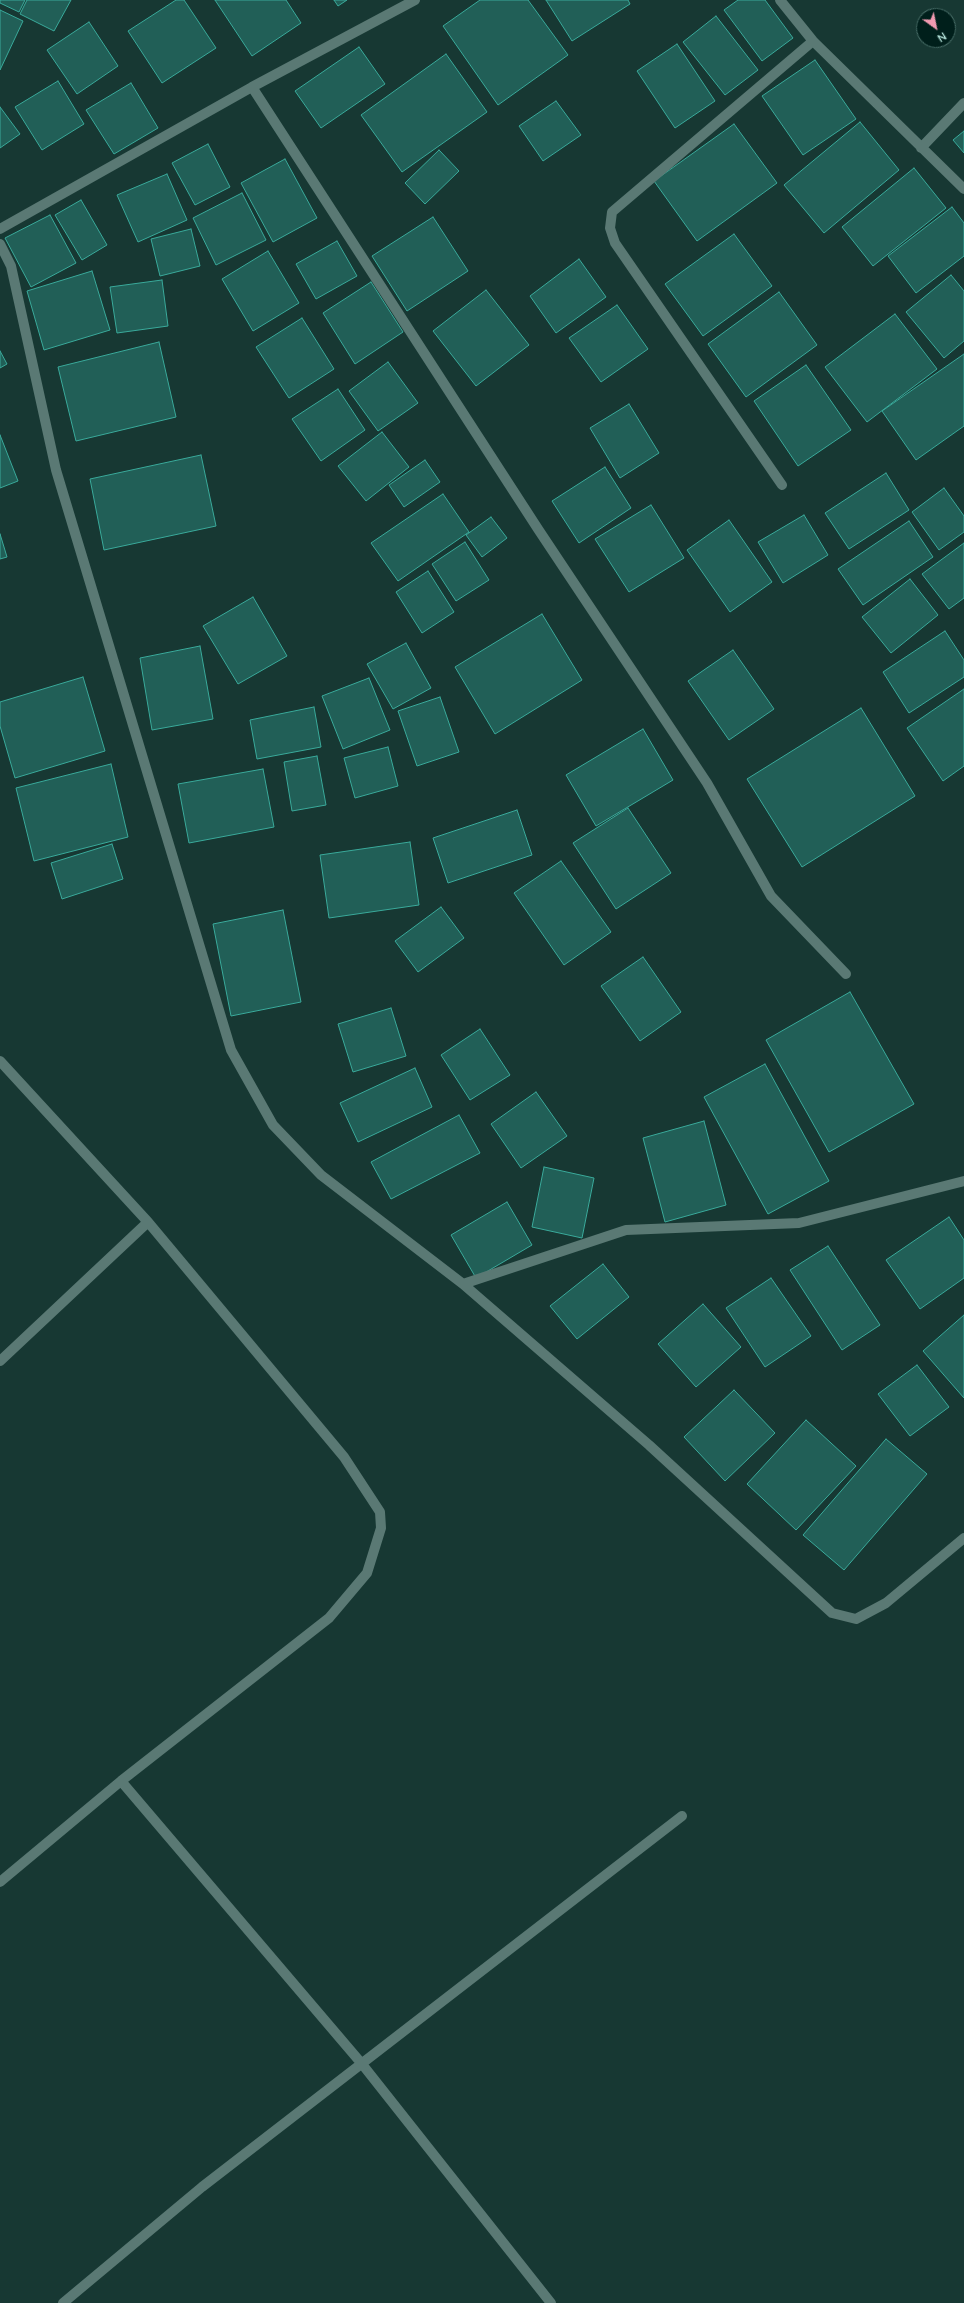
<!DOCTYPE html>
<html>
<head>
<meta charset="utf-8">
<style>
  body { margin:0 }
  #map { position:relative; width:964px; height:2303px; overflow:hidden; background:#173833; font-family:Quicksand,sans-serif }
  canvas { display:block }
  .north { position:absolute; left:916px; top:8px; width:40px; height:40px; box-sizing:border-box; background:#001f1b; border:1px solid #476d67; border-radius:50%; rotate:147deg; font-size:11px; font-weight:700; line-height:16px; text-align:center; color:#b2e2d9 }
  .north::after { content:''; display:block; margin:auto; width:14px; height:18px; background:#f19ab1; clip-path:polygon(50% 0,100% 100%,50% 72%,0 100%) }
</style>
</head>
<body>
<div id="map">
<canvas width="964" height="2303"></canvas>
<div class="north">N</div>
</div>
<script>
const ctx = document.querySelector('canvas').getContext('2d');
ctx.lineJoin = 'round';
function fill(path, color) {
  ctx.fillStyle = color;
  ctx.fill(path, 'evenodd');
}
function poly(rows) {
  const path = new Path2D();
  for (const r of rows) {
    path.moveTo(r[0], r[1]);
    for (let i = 2; i < r.length; i += 2) path.lineTo(r[i], r[i + 1]);
  }
  return path;
}
function stroke(path, color, width, dash) {
  ctx.strokeStyle = color;
  ctx.lineWidth = width;
  ctx.lineCap = dash ? 'butt' : 'round';
  ctx.setLineDash(dash || []);
  ctx.stroke(path);
}
const building = poly([
  [0,0,25,0,19,12,0,3,0,0],
  [27,0,71,0,54,31,20,14,27,0],
  [176,0,184,0,216,48,162,83,128,31,176,0],
  [215,0,286,0,301,23,252,56,215,0],
  [334,0,347,0,338,6,334,0],
  [480,0,528,0,568,55,498,105,443,26,480,0],
  [546,0,628,0,630,4,572,41,546,0],
  [738,0,765,0,793,38,762,61,724,10,738,0],
  [0,10,23,21,0,70,0,10],
  [716,16,758,70,725,95,683,42,716,16],
  [89,22,118,66,77,94,47,50,89,22],
  [677,44,715,101,675,128,637,71,677,44],
  [359,47,385,84,321,128,295,91,359,47],
  [446,54,487,112,402,172,361,115,446,54],
  [815,60,856,119,803,155,762,96,815,60],
  [58,81,84,124,42,150,15,107,58,81],
  [131,83,158,128,114,154,86,110,131,83],
  [556,101,581,135,543,161,519,126,556,101],
  [0,107,20,134,0,148,0,107],
  [860,122,899,170,824,233,784,185,860,122],
  [734,124,777,183,697,241,654,181,734,124],
  [964,131,964,153,953,140,964,131],
  [208,144,230,187,195,205,172,163,208,144],
  [439,150,459,171,425,204,405,183,439,150],
  [285,159,317,218,273,242,241,183,285,159],
  [914,168,946,208,873,266,842,227,914,168],
  [167,174,187,220,138,242,117,195,167,174],
  [242,193,266,240,216,265,193,218,242,193],
  [81,200,107,245,82,260,55,215,81,200],
  [952,207,964,223,964,256,916,293,888,256,952,207],
  [50,215,76,263,31,287,5,238,50,215],
  [433,217,468,271,407,311,372,256,433,217],
  [191,229,200,266,160,276,151,239,191,229],
  [734,234,772,286,703,336,665,284,734,234],
  [337,241,357,276,316,299,296,264,337,241],
  [268,251,299,303,253,331,222,279,268,251],
  [579,259,606,297,556,333,530,296,579,259],
  [92,271,110,330,44,350,27,291,92,271],
  [951,275,964,291,964,341,944,358,906,312,951,275],
  [162,280,168,326,117,333,110,287,162,280],
  [371,282,403,332,355,364,323,313,371,282],
  [486,290,529,345,476,386,433,331,486,290],
  [779,292,817,345,746,397,708,344,779,292],
  [617,305,648,349,601,382,569,338,617,305],
  [895,314,937,369,867,422,825,367,895,314],
  [302,318,334,369,289,398,256,347,302,318],
  [159,342,176,417,76,441,58,367,159,342],
  [0,351,7,364,0,368,0,351],
  [964,354,964,426,916,460,882,411,964,354],
  [388,362,418,403,378,431,349,391,388,362],
  [806,365,851,430,798,466,754,401,806,365],
  [338,389,365,430,321,461,292,419,338,389],
  [629,404,659,453,620,478,590,428,629,404],
  [382,432,409,467,366,501,338,466,382,432],
  [0,435,18,481,0,488,0,435],
  [201,455,216,526,104,550,90,479,201,455],
  [425,460,440,482,404,507,389,485,425,460],
  [605,467,631,508,579,543,552,501,605,467],
  [886,473,909,510,849,549,825,513,886,473],
  [944,488,964,516,964,532,939,550,912,512,944,488],
  [443,494,469,532,398,581,371,543,443,494],
  [651,505,684,558,629,592,595,539,651,505],
  [804,515,828,555,783,583,758,542,804,515],
  [491,517,507,538,482,557,466,535,491,517],
  [729,520,772,582,730,612,687,550,729,520],
  [909,521,933,557,863,605,838,569,909,521],
  [0,534,7,557,0,559,0,534],
  [465,542,489,580,456,601,432,564,465,542],
  [964,543,964,598,949,609,922,574,964,543],
  [428,571,454,612,422,633,396,592,428,571],
  [910,579,938,615,891,653,862,617,910,579],
  [253,597,287,656,238,684,203,626,253,597],
  [542,614,582,680,495,734,455,667,542,614],
  [945,631,964,660,964,677,909,713,883,672,945,631],
  [406,643,431,688,393,709,367,664,406,643],
  [200,646,213,719,152,730,140,658,200,646],
  [733,650,774,709,729,740,688,681,733,650],
  [83,677,105,751,15,778,0,726,0,702,83,677],
  [369,678,390,730,343,749,322,696,369,678],
  [964,689,964,766,943,781,907,728,964,689],
  [440,697,459,752,417,766,398,711,440,697],
  [314,707,321,747,257,759,250,720,314,707],
  [861,708,915,796,802,867,747,779,861,708],
  [643,729,673,780,596,826,566,775,643,729],
  [388,747,398,786,355,798,344,758,388,747],
  [317,756,326,805,292,811,284,762,317,756],
  [111,764,128,837,34,861,16,788,111,764],
  [263,769,274,827,189,843,178,784,263,769],
  [628,808,671,873,616,909,573,843,628,808],
  [517,810,532,855,448,883,433,838,517,810],
  [410,842,419,905,329,918,320,855,410,842],
  [112,844,123,879,62,899,51,863,112,844],
  [561,861,611,932,564,965,514,893,561,861],
  [441,907,464,938,418,972,395,941,441,907],
  [283,910,301,1002,231,1016,213,924,283,910],
  [643,957,681,1012,640,1041,601,986,643,957],
  [850,992,914,1104,829,1152,766,1040,850,992],
  [391,1008,406,1056,353,1072,338,1024,391,1008],
  [480,1029,510,1075,470,1100,441,1055,480,1029],
  [765,1064,829,1181,768,1214,704,1097,765,1064],
  [415,1068,432,1107,358,1142,340,1103,415,1068],
  [536,1092,567,1136,521,1168,491,1124,536,1092],
  [459,1115,480,1153,391,1199,371,1162,459,1115],
  [704,1121,726,1205,665,1222,643,1138,704,1121],
  [544,1167,594,1178,582,1238,532,1227,544,1167],
  [507,1202,532,1245,476,1278,451,1235,507,1202],
  [949,1217,964,1240,964,1278,920,1309,886,1260,949,1217],
  [828,1246,880,1325,842,1350,790,1270,828,1246],
  [603,1264,629,1297,577,1339,550,1306,603,1264],
  [771,1278,811,1336,765,1367,726,1308,771,1278],
  [703,1304,741,1347,696,1387,658,1344,703,1304],
  [964,1315,964,1398,923,1351,964,1315],
  [917,1365,949,1407,910,1436,878,1394,917,1365],
  [734,1390,775,1433,725,1481,684,1437,734,1390],
  [806,1420,856,1466,796,1530,747,1484,806,1420],
  [886,1439,927,1474,844,1570,803,1535,886,1439]
]);
fill(building, '#215f57');
stroke(building, '#3aaa9b', 1);
stroke(poly([
  [780,0,813,41,964,189],
  [252,87,538,529,707,783,771,896,846,974],
  [921,148,964,103],
  [0,229,252,87,415,0],
  [0,244,11,266,56,470,231,1050,273,1125,321,1175,463,1284,649,1445,832,1613,856,1619,886,1603,964,1538],
  [782,485,615,243,610,228,612,212,813,41],
  [0,1061,148,1222,344,1457,380,1512,381,1528,367,1573,329,1618,121,1781,0,1882],
  [463,1284,626,1230,799,1223,964,1181],
  [0,1361,148,1222],
  [121,1781,362,2064,551,2303],
  [63,2303,202,2187,682,1816]
]), '#5a7974', 10);
</script>
</body>
</html>
